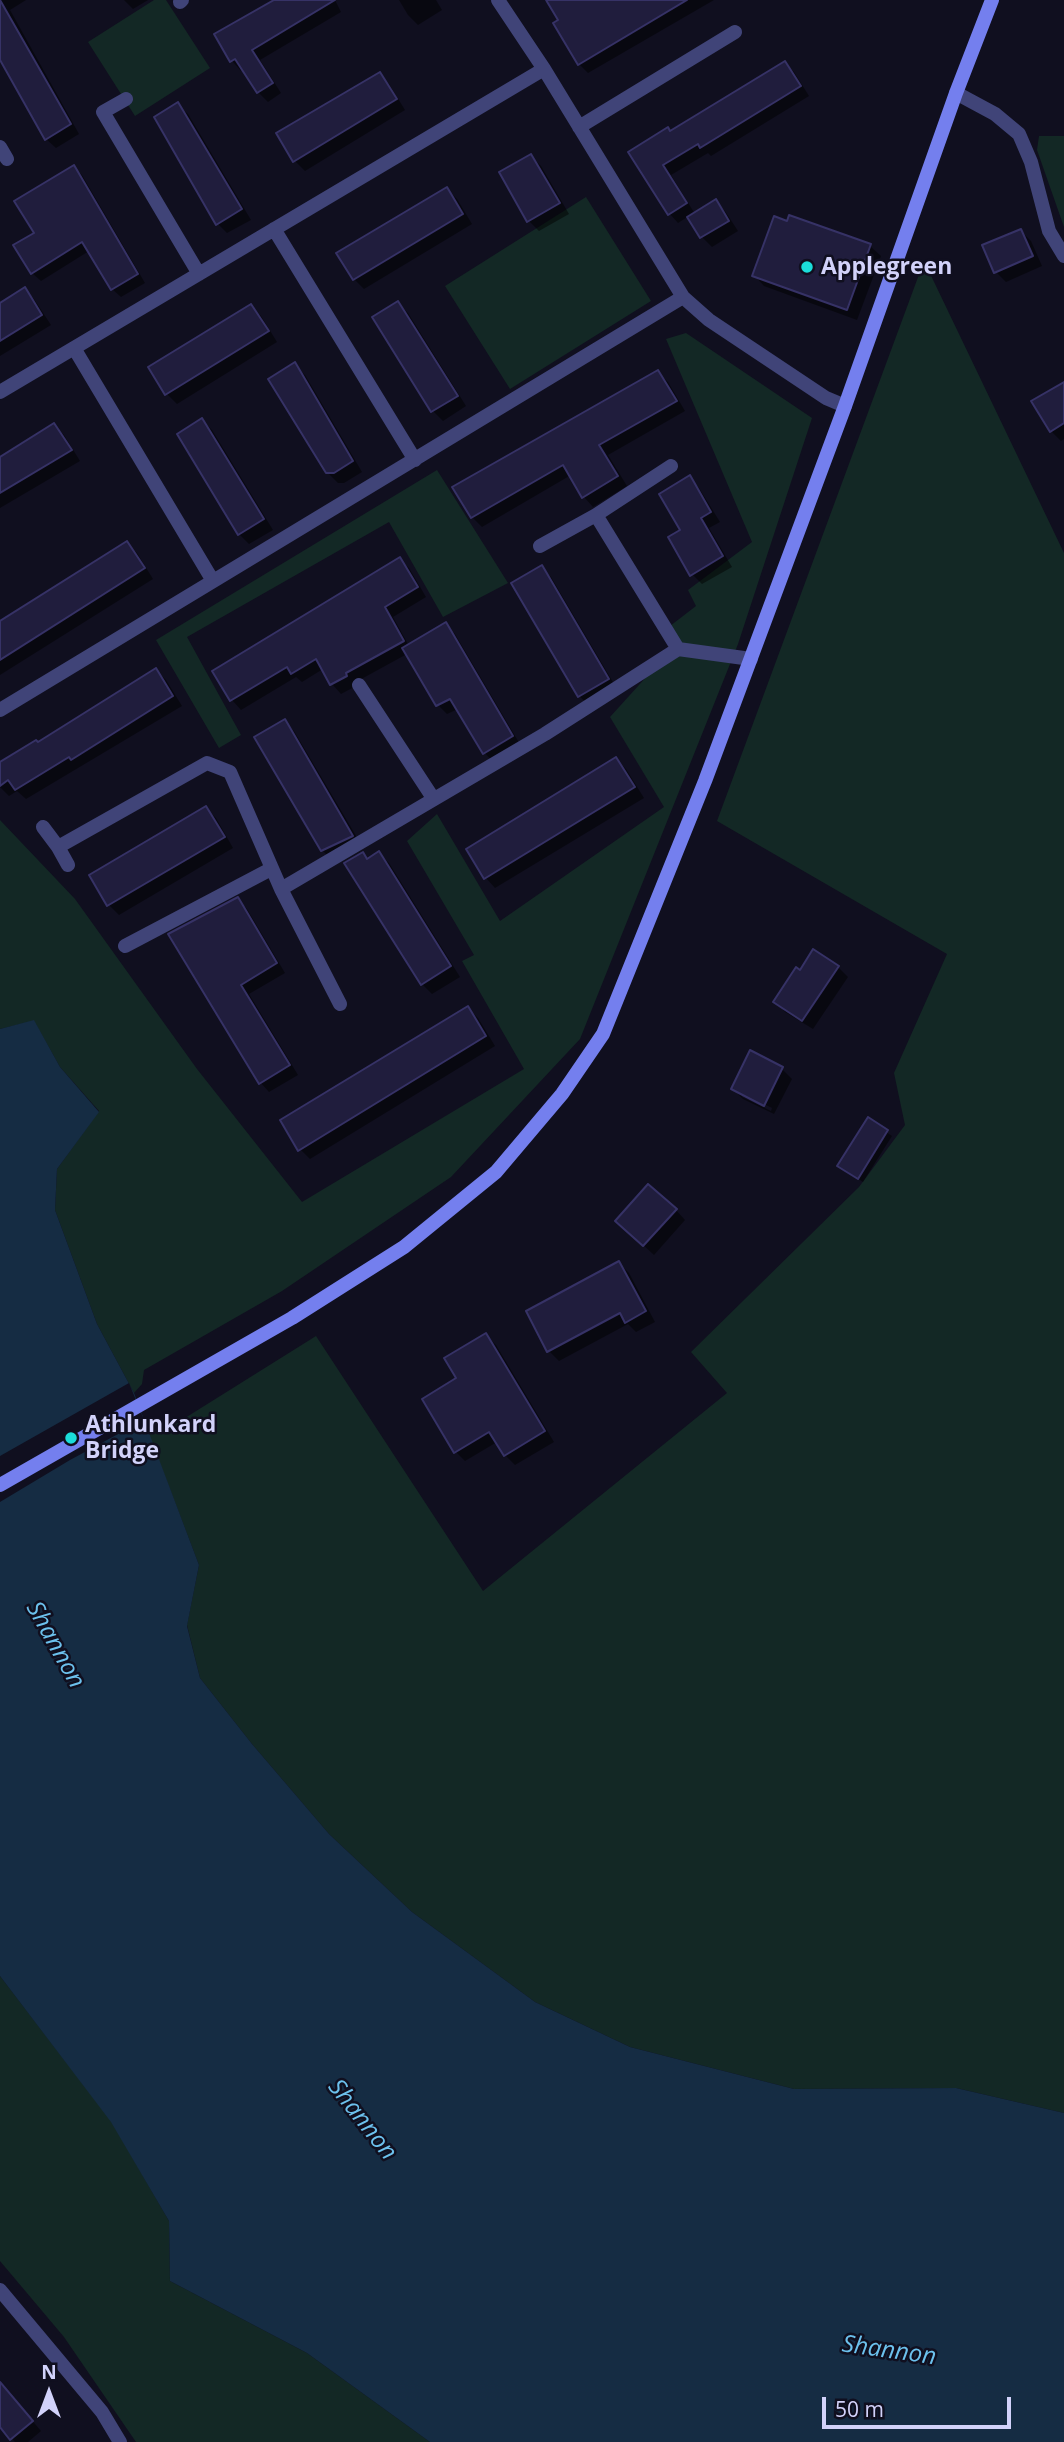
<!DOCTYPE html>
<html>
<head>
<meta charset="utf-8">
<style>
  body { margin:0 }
  #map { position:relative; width:1064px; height:2442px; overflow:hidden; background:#100f1f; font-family:"Open Sans",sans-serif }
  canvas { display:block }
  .north { position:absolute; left:14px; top:2358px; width:70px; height:70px; -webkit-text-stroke:5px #100f1f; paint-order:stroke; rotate:0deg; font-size:19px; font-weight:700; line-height:28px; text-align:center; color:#d2d2fa }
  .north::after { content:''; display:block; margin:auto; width:24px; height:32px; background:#d2d2fa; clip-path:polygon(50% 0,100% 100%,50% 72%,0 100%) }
  .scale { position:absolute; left:822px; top:2397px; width:189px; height:32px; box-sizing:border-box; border:4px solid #d2d2fa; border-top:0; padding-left:9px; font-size:21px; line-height:24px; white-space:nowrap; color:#d2d2fa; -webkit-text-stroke:5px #100f1f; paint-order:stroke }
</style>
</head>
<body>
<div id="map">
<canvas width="1064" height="2442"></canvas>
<div class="north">N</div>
<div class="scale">50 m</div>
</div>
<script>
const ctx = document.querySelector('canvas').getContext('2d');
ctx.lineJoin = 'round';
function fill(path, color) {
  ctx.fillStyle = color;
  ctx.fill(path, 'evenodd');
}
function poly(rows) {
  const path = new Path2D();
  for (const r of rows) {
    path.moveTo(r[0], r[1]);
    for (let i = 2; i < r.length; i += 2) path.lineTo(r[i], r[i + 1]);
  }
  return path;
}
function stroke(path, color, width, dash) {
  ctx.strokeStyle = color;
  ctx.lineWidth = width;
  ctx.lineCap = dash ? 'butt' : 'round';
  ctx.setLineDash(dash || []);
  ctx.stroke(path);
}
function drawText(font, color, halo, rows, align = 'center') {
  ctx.font = font + ' "Open Sans",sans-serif';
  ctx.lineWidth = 5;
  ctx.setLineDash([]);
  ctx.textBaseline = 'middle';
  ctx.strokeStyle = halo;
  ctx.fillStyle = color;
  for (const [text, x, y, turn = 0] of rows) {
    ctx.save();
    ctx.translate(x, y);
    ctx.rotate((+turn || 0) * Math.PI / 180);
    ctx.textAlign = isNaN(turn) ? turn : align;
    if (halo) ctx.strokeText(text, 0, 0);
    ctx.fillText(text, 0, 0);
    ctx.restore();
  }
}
fill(poly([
  [154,0,166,0,210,68,135,116,88,42],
  [1039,136,1064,136,1064,227,1037,150],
  [586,197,651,301,510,389,445,286],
  [924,261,1064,553,1064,2113,956,2088,794,2089,630,2047,535,2002,412,1912,329,1834,252,1744,200,1678,187,1625,199,1565,146,1427,160,1419,177,1423,316,1336,483,1591,727,1393,691,1352,859,1187,905,1125,894,1073,947,954,717,821],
  [686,333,812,418,738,644,580,1039,451,1177,282,1291,144,1370,142,1384,134,1393,97,1324,55,1210,57,1169,99,1111,60,1067,34,1021,0,1029,0,820,75,899,197,1069,302,1202,524,1069,462,961,474,955,407,841,437,814,500,921,664,807,610,717,677,643,670,626,696,606,688,590,752,542,666,339],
  [437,470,508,583,443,617,389,522,187,637,241,735,219,748,156,640],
  [0,1976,112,2122,169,2221,170,2281,307,2353,430,2442,136,2442,64,2337,0,2261]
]), '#132825');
fill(poly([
  [34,1020,60,1067,99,1112,57,1169,55,1210,97,1324,134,1393,199,1565,187,1626,200,1678,252,1744,329,1834,412,1912,535,2002,630,2047,794,2089,956,2088,1064,2113,1064,2442,430,2442,307,2353,170,2281,169,2221,111,2122,0,1976,0,1029]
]), '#152c43');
fill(poly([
  [129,1383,144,1420,70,1460,0,1502,0,1456]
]), '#100f1f');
fill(poly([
  [0,0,26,0,10,10,79,134,56,148,46,139,0,57],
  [124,0,148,0,133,9],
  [275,0,335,0,341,12,260,60,281,93,268,102,258,92,244,69,241,71,232,61,216,35],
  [399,0,436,0,442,10,418,25,408,15],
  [548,0,714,0,588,73,579,64,560,21],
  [785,63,794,72,809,96,711,156,708,153,671,175,695,214,715,201,725,211,738,231,712,247,702,237,689,216,678,223,669,213,630,153,671,133],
  [379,74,389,84,405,110,305,171,295,161],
  [178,105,188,114,251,220,227,233,218,224],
  [531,156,541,166,569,214,539,231,529,221],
  [74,167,82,175,145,283,121,297,112,289,89,251,41,281,32,273,36,233],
  [447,189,457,199,472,224,364,289,354,279,339,254],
  [1021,231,1031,241,1042,266,1006,282,996,272],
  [870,246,881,256,857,320,764,286,754,275],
  [24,289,34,299,51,325,0,356,0,304],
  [398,303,408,313,466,406,443,421,433,411],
  [251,306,261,316,277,342,177,404,167,394],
  [295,365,305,375,362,472,344,483,338,483,327,472],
  [658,372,668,382,685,411,608,455,627,486,593,507,584,497,571,475,482,527,472,517],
  [1064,384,1064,439,1061,441,1051,431],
  [202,420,212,430,273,530,249,544,239,534],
  [54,425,64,435,80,461,0,508,0,458],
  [690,478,699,488,720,522,709,528,732,567,702,584,692,574,682,531],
  [127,543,137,553,153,579,0,675,0,623],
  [399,559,409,568,426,597,393,617,409,646,446,624,455,634,521,746,493,762,484,752,458,709,447,714,438,705,407,654,354,683,356,686,341,694,332,684,323,669,302,682,296,677,241,710,232,700,214,672],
  [541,567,551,577,617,689,589,705,579,696],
  [156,670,166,680,182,706,26,799,17,791,9,796,0,787,0,764,38,744],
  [284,721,294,731,362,846,332,860,322,850],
  [616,759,626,769,644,798,495,888,486,878],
  [206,808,216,818,233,848,119,915,109,905],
  [379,853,389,863,460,977,432,994,422,984,368,860],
  [238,899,247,909,285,973,249,994,298,1075,269,1092,260,1082,171,935],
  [838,967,848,977,813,1029,785,1012,776,1002,800,972],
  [468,1008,478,1018,495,1046,310,1159,300,1149],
  [782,1069,792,1079,774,1114,743,1099,733,1089],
  [742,1093,772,1108,771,1111,742,1097],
  [868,1120,892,1136,863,1182,839,1166],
  [676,1210,685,1220,654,1255,627,1230],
  [619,1263,629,1273,655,1322,636,1332,628,1324,559,1361,549,1351],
  [486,1335,496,1345,554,1442,515,1465,505,1455,497,1442,465,1461,455,1451,459,1379],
  [0,2383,41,2431,28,2442,15,2442,0,2425]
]), '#0007');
const building = poly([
  [0,0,71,124,45,140,0,60,0,0],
  [274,0,335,0,252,50,273,83,257,93,235,59,230,62,214,34,274,0],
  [546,0,687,0,578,65,553,23,558,20,546,0],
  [785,61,801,86,700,148,698,144,663,165,687,203,668,215,628,152,668,127,670,131,785,61],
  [380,72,397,99,293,162,276,133,380,72],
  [178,102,242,209,216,225,154,117,178,102],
  [531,154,560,203,527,222,499,172,531,154],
  [74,165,138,274,111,290,82,242,31,274,13,245,34,233,14,201,74,165],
  [447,187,463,214,353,280,336,253,447,187],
  [716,199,729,221,700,238,687,217,716,199],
  [789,215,871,244,847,310,752,276,774,216,787,221,789,215],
  [1021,229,1033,256,994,273,982,245,1021,229],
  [25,287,42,315,0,341,0,303,25,287],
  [398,301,458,396,431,412,372,317,398,301],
  [251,304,269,331,165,395,148,367,251,304],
  [295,362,353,461,334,473,326,473,268,379,295,362],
  [658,370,677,401,599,445,618,476,582,498,563,465,471,518,452,487,658,370],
  [1064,382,1064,423,1050,432,1031,401,1064,382],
  [202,418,264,519,238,535,177,434,202,418],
  [54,423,72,450,0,493,0,457,54,423],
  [690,475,711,512,701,518,723,556,690,576,668,537,680,530,659,494,690,475],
  [127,541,145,568,0,660,0,621,127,541],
  [400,557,418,587,385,607,404,641,346,673,347,676,330,685,316,659,291,674,287,667,230,701,212,671,400,557],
  [542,565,609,679,578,697,511,583,542,565],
  [446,622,513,736,483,754,450,699,436,706,402,648,446,622],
  [156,668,173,696,71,760,69,757,15,790,8,780,0,786,0,762,36,740,38,742,156,668],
  [285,719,353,836,321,851,254,737,285,719],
  [616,757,635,787,484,879,466,849,616,757],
  [206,806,225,837,107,906,89,875,206,806],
  [379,851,451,966,421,985,344,863,363,852,367,859,379,851],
  [238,897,277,963,241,985,290,1065,259,1084,168,934,238,897],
  [813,949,839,966,802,1021,773,1002,796,967,800,970,813,949],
  [468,1006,486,1036,298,1151,280,1120,468,1006],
  [750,1050,783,1067,764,1106,731,1089,750,1050],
  [868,1117,888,1130,858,1179,837,1166,868,1117],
  [648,1184,677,1209,643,1246,615,1221,648,1184],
  [619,1261,646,1311,625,1323,620,1313,547,1352,526,1311,619,1261],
  [486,1333,545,1431,504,1456,489,1432,454,1453,422,1399,456,1378,444,1358,486,1333],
  [0,2382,33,2421,10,2440,0,2427,0,2382]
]);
fill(building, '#201d3d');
stroke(building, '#363266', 2);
stroke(poly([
  [498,0,544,69,683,297,709,320,826,398,845,406],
  [180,2,182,0],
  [956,93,995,114,1019,134,1031,162,1049,231,1064,256],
  [126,99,103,112,199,274],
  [579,127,735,32],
  [0,147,7,159],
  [274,229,415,460],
  [74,348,213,581],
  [0,392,544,69],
  [671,466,596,515,678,649],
  [540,546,596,515],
  [359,685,433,798],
  [0,710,683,297],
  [43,827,58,847,207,763,230,772,281,889],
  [58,847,68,865],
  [125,946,271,869],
  [340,1004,281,889,545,734,678,649,751,659],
  [0,2290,102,2412,120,2442]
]), '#404478', 14);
stroke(poly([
  [0,1485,292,1318,404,1247,496,1172,562,1094,603,1034,705,781,845,406,956,93,992,0]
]), '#747fee', 14);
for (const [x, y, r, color] of [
  [807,267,7,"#1bddda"],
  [71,1438,7,"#1bddda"]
]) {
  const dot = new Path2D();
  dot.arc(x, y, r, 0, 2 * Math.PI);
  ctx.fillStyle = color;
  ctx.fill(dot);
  stroke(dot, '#100f1f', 2.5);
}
drawText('bold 23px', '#d2d2fa', '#100f1f', [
  ["Applegreen",821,267],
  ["Athlunkard",85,1425],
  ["Bridge",85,1451]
], 'left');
drawText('italic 24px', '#6cc1ed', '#100f1f', [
  ["Shannon",55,1645,61],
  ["Shannon",362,2120,52],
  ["Shannon",889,2351,8]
]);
</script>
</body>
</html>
